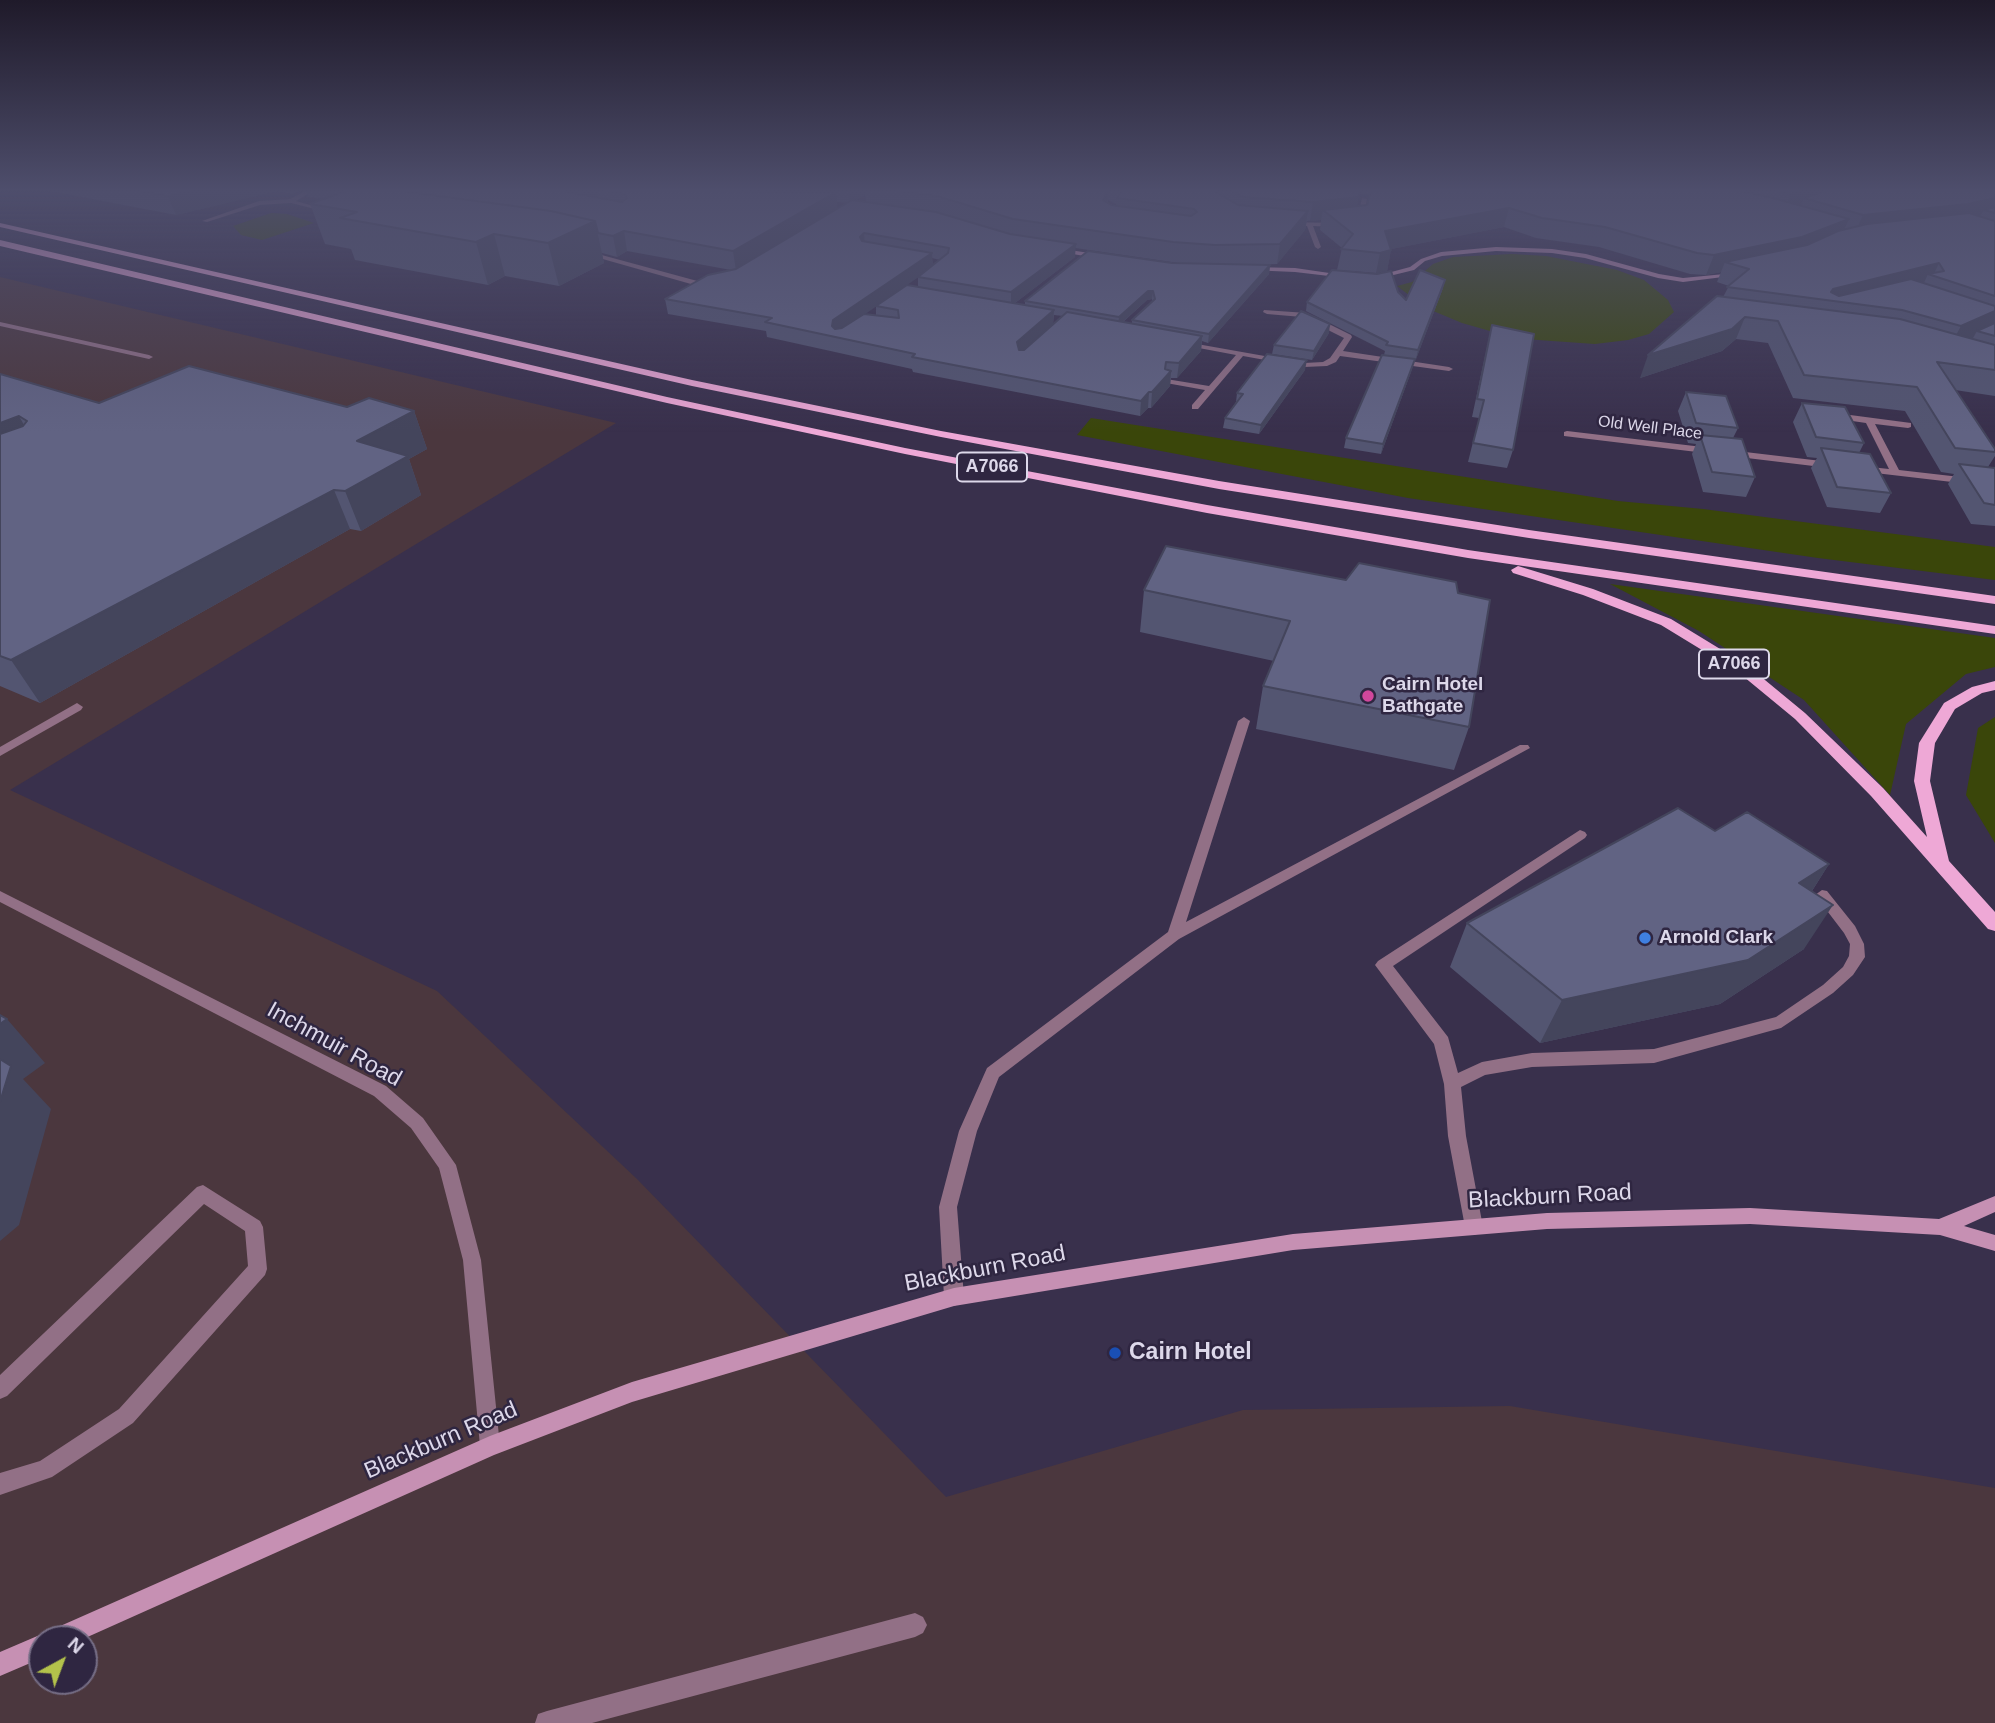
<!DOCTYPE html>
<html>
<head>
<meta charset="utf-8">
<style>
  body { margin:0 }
  #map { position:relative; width:1995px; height:1723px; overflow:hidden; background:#39304c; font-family:Arial,sans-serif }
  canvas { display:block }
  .north { position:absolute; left:28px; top:1625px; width:70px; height:70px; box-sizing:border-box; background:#2f2641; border:2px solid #756d85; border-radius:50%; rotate:41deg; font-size:19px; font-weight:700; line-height:28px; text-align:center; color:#ddd8ea }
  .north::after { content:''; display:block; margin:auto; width:24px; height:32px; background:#b3c24b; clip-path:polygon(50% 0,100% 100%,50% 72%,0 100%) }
</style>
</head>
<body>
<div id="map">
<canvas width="1995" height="1723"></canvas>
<div class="north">N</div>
</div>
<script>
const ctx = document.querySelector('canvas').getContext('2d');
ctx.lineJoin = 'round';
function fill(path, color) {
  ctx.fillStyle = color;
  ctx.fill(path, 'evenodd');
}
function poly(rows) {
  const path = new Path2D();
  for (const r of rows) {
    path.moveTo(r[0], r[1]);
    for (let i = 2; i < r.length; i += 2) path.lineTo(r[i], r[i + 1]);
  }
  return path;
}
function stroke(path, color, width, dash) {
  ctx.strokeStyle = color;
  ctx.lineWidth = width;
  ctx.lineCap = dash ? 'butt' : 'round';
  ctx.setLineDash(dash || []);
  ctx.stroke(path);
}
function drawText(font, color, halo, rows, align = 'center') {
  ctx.font = font + ' Arial,sans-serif';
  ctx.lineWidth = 5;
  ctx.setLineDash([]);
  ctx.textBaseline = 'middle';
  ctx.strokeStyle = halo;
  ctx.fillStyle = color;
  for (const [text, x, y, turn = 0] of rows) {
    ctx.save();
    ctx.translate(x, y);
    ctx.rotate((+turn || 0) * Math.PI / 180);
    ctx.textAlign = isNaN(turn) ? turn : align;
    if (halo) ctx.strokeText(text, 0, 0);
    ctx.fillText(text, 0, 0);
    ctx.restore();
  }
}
fill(poly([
  [0,277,616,423,10,790,437,991,637,1179,946,1497,1243,1410,1510,1406,1995,1488,1995,1723,0,1723],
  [42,1639,84,1639,84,1681,42,1681]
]), '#4b373e');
fill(poly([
  [271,213,287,214,314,223,262,240,241,235,233,226],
  [1512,254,1546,256,1617,270,1644,280,1668,300,1674,312,1649,334,1628,340,1595,344,1538,340,1511,337,1462,323,1426,308,1397,286,1412,282,1433,264,1453,257],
  [1091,418,1618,501,1703,509,1995,547,1995,580,1818,558,1408,498,1077,435],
  [1610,584,1995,638,1995,667,1966,674,1906,724,1890,795,1804,700,1699,631],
  [1995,717,1995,843,1966,795,1978,728]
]), '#3a460a');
fill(poly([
  [0,322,149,355,153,357,149,359,0,326,0,322],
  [77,703,83,707,81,710,0,756,0,747,77,703],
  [1244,717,1250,721,1186,922,1520,745,1528,745,1530,748,1179,939,999,1077,977,1131,957,1207,964,1297,961,1303,954,1306,947,1303,944,1297,939,1207,959,1131,987,1068,1168,932,1238,721,1244,717],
  [1580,830,1585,832,1587,835,1585,838,1393,966,1448,1037,1458,1073,1482,1062,1532,1053,1654,1049,1776,1017,1823,985,1843,967,1849,956,1850,944,1844,933,1815,895,1822,890,1827,891,1855,926,1864,944,1865,957,1853,975,1833,993,1781,1028,1654,1063,1532,1067,1485,1075,1461,1087,1466,1136,1483,1227,1480,1233,1474,1235,1468,1233,1465,1227,1448,1136,1444,1084,1434,1044,1375,965,1378,961,1580,830],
  [203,1185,260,1221,263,1227,267,1269,265,1275,133,1423,52,1477,0,1495,0,1473,40,1461,119,1409,248,1266,245,1231,204,1204,7,1396,0,1399,0,1375,197,1187,203,1185],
  [915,1613,923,1617,927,1625,923,1633,915,1637,592,1723,535,1723,538,1714,547,1711,915,1613]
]), '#927086');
fill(poly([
  [305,191,313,191,296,201,331,211,331,213,291,203,260,205,207,222,202,221,259,201,290,199,305,191],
  [1362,198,1367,199,1363,221,1357,224,1354,222,1357,220,1362,198],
  [1288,222,1337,223,1340,225,1337,227,1313,226,1321,247,1318,249,1315,247,1307,226,1286,225,1288,222],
  [587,251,701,282,717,284,713,286,698,286,585,254,587,251],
  [1264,310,1307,313,1351,335,1352,337,1343,351,1449,367,1453,369,1449,371,1340,356,1336,362,1327,366,1304,367,1243,356,1198,409,1192,409,1192,405,1205,390,1166,383,1166,379,1209,386,1236,355,1183,345,1179,343,1180,341,1304,363,1323,362,1330,358,1344,338,1302,317,1267,314,1263,312,1264,310],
  [1835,413,1911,423,1911,427,1908,428,1875,424,1899,470,1995,481,1995,487,1858,471,1858,467,1861,466,1889,469,1866,423,1832,418,1832,414,1835,413],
  [1567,431,1830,462,1835,465,1830,468,1564,436,1564,432,1567,431],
  [0,891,386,1086,423,1118,456,1165,481,1260,500,1446,497,1453,490,1456,483,1453,480,1446,463,1260,439,1168,411,1128,374,1096,0,902,0,891]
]), '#927086');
fill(poly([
  [1496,247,1552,249,1586,254,1659,274,1683,278,1735,273,1739,275,1683,282,1658,278,1585,258,1552,253,1496,251,1442,256,1425,261,1414,270,1373,280,1369,278,1410,267,1421,259,1441,252,1496,247],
  [1057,248,1102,255,1105,257,1102,259,1055,251,1057,248],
  [1251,267,1295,268,1350,276,1346,278,1295,272,1249,270,1251,267],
  [1995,1196,1995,1212,1964,1226,1995,1235,1995,1251,1940,1235,1750,1224,1547,1229,1293,1250,954,1306,632,1402,494,1455,83,1639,42,1639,42,1658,0,1676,0,1652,42,1634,47,1636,49,1631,490,1436,632,1382,954,1288,1293,1234,1547,1213,1750,1208,1939,1219,1995,1196]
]), '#c690b3');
fill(poly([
  [0,223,692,380,941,431,1219,481,1529,530,1995,596,1995,604,1529,538,1219,489,941,437,692,386,0,227,0,223],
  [0,240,667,397,905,448,1207,505,1468,550,1995,626,1995,634,1468,558,1207,513,905,454,667,403,0,246,0,240],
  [1518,566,1593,589,1671,619,1748,666,1805,713,1883,788,1927,837,1914,781,1919,743,1944,703,1972,687,1995,681,1995,690,1982,693,1955,709,1935,743,1930,781,1949,861,1995,912,1995,931,1988,929,1871,796,1795,719,1738,672,1661,625,1583,595,1513,573,1511,570,1518,566]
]), '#eea8d6');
fill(poly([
  [50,191,299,191,293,194,277,191,176,215],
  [306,191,1995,191,1995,396,1955,390,1995,449,1995,456,1988,467,1995,468,1995,526,1971,524,1948,484,1954,474,1941,472,1905,411,1793,398,1768,343,1736,339,1722,351,1640,378,1723,297,1729,286,1717,282,1721,272,1706,275,1690,274,1599,247,1536,238,1504,227,1391,249,1387,271,1376,273,1337,270,1342,248,1320,230,1321,220,1307,221,1305,230,1277,264,1245,265,1270,265,1269,274,1208,343,1202,341,1201,351,1177,378,1171,378,1170,386,1151,408,1148,408,1140,416,913,372,912,369,767,337,766,331,668,314,665,299,731,270,627,251,617,257,602,253,604,263,559,286,505,276,488,285,355,260,351,249,325,244,310,204,322,199,308,197],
  [1359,194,1370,195,1367,205,1357,206],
  [865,195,866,202,855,201],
  [1108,200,1116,204,1116,206,1108,203],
  [837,202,848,203,837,209],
  [1075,248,1171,262,1189,264,1172,263,1025,301,1025,305,1015,303,1075,257],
  [932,258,940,260,933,266],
  [921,275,918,277,918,286,897,291],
  [1152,299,1152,301,1132,320,1132,324,1123,322,1147,300],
  [876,306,876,316,864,314],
  [1054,315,1063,316,1053,324],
  [1443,288,1416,359,1384,355,1385,351,1306,311,1307,302,1398,292,1406,300],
  [1492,325,1513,450,1507,468,1468,462,1479,418,1472,417,1488,342],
  [1329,333,1312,360,1272,354,1274,345],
  [1412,369,1381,454,1344,448,1346,438],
  [1305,370,1259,434,1223,428,1225,418,1236,402,1237,393],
  [0,374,99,403,347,407,414,411,427,449,409,459,421,495,361,531,350,529,40,703,0,686],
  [1686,392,1738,428,1733,438,1755,477,1746,497,1703,492,1692,454,1696,444,1688,443,1678,411],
  [1802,403,1864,443,1859,453,1891,493,1880,513,1827,507,1811,468,1817,458,1807,457,1793,422],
  [1166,546,1469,727,1454,770,1256,729,1263,686,1274,661,1140,632,1144,590],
  [1715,831,1829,864,1812,891,1804,949,1720,1004,1540,1043,1450,967,1467,923]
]), '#535571');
fill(poly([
  [190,191,277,191,176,215,168,196],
  [582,191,598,191,599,200,586,206],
  [849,191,865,191,865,195,850,204],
  [1108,191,1107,209,1103,200],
  [1360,191,1355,217,1323,210,1321,220,1310,221,1313,202],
  [1799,191,1821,191,1817,202,1804,198,1800,207,1783,213,1791,194],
  [836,192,838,211,736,271,733,251],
  [1995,198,1995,213,1984,210,1979,218,1854,235,1863,215],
  [1509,208,1504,227,1381,251,1385,231],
  [1308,211,1305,230,1277,264,1280,244],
  [1849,219,1840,239,1725,262,1721,272,1706,275,1714,255],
  [595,221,604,263,559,286,548,243],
  [624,231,627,251,617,257,613,236],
  [864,233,865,246,860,237],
  [494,234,505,276,488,285,476,242],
  [1076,244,1075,257,1011,306,1011,292],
  [1391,250,1387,271,1376,273,1380,253],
  [932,253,933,267,835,335,832,326,833,320],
  [1939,263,1933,276,1928,274,1923,285,1827,301,1833,289],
  [1270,265,1269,274,1208,343,1209,334],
  [1445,280,1443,288,1416,359,1418,350],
  [1148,291,1153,291,1152,299,1147,300,1118,326,1119,317],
  [1054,310,1053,325,1017,357,1017,342],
  [1995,311,1995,322,1990,330,1977,331,1973,338,1949,348,1961,326],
  [1745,317,1736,339,1722,351,1640,378,1648,355],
  [1330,324,1329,333,1312,360,1314,351],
  [1202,336,1201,351,1177,378,1179,363],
  [1415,359,1412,369,1381,454,1383,444],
  [1307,360,1305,370,1259,434,1261,425],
  [1171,371,1170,386,1151,408,1152,392],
  [1149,392,1148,408,1140,416,1141,401],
  [414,411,427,449,409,459,421,495,361,531,345,491,357,441],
  [19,416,40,454,0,470,0,423],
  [334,490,350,529,40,703,11,660],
  [1829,864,1801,908,1799,883],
  [1833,905,1804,949,1720,1004,1540,1043,1562,1000],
  [7,1019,45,1063,23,1079,51,1109,19,1225,0,1241,0,1024]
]), '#44455c');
const building = poly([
  [141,191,190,191,168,196,141,191],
  [345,191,401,191,551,211,595,221,548,243,494,234,476,242,340,218,357,212,310,204,345,191],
  [401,191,562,191,622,202,627,198,625,194,606,191,836,192,733,251,624,231,613,236,598,233,595,221,551,211,401,191],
  [899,191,1108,191,1103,200,1111,205,1191,216,1197,212,1194,209,1117,198,1122,191,1214,191,1238,205,1308,211,1280,244,1215,245,1173,242,1013,219,937,196,899,191],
  [1232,191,1360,191,1358,197,1313,202,1243,197,1232,191],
  [1371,191,1741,191,1773,198,1849,219,1802,237,1714,255,1697,253,1605,227,1542,218,1509,208,1385,231,1391,250,1380,253,1341,249,1353,234,1323,210,1367,205,1371,191],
  [1778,191,1799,191,1791,194,1778,191],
  [1825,191,1995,191,1995,198,1968,204,1863,215,1804,198,1825,191],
  [852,200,936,212,1010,234,1076,244,1011,292,918,277,948,253,949,248,864,233,860,237,862,241,932,253,833,320,832,326,835,329,842,328,864,314,899,318,898,310,876,306,907,285,1054,310,1017,342,1019,350,1024,350,1067,312,1202,336,1179,363,1166,362,1165,369,1171,371,1152,392,1149,392,1141,401,912,357,915,354,765,322,772,318,665,299,708,275,736,269,852,200],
  [1995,207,1995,213,1984,210,1995,207],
  [1969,213,1995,221,1995,296,1928,274,1944,271,1939,263,1833,289,1831,292,1839,296,1911,279,1995,306,1995,311,1961,326,1902,310,1727,287,1749,269,1725,262,1807,245,1838,231,1867,224,1969,213],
  [1088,251,1172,263,1270,265,1209,334,1132,320,1155,299,1153,291,1148,291,1119,317,1025,301,1088,251],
  [1332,270,1377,274,1391,271,1398,292,1406,300,1420,270,1445,280,1418,350,1386,345,1388,342,1307,302,1332,270],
  [1717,296,1900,319,1995,345,1995,370,1937,362,1995,449,1995,452,1955,448,1917,387,1804,375,1778,321,1745,317,1732,329,1648,355,1717,296],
  [1301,311,1330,324,1314,351,1274,345,1301,311],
  [1995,323,1995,336,1977,331,1995,323],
  [1492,325,1534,334,1513,450,1473,443,1484,400,1477,399,1492,325],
  [1267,354,1307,360,1261,425,1225,418,1243,394,1237,393,1267,354],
  [1382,355,1415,359,1383,444,1346,438,1382,355],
  [189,366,347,407,369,398,414,411,357,441,408,456,345,491,334,490,11,660,0,656,0,434,23,426,27,421,19,416,0,423,0,374,99,403,189,366],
  [1686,392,1726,396,1738,428,1696,423,1686,392],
  [1802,403,1845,407,1864,443,1816,437,1802,403],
  [1700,435,1742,439,1755,477,1712,472,1700,435],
  [1821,448,1870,454,1891,493,1837,487,1821,448],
  [1959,464,1995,468,1995,505,1984,503,1959,464],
  [1166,546,1346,580,1359,563,1456,582,1458,593,1490,600,1469,727,1263,686,1290,621,1144,590,1166,546],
  [1678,808,1715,831,1747,812,1829,864,1799,883,1833,905,1748,960,1562,1000,1467,923,1678,808],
  [0,1015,7,1019,0,1024,0,1015],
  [0,1059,11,1066,0,1102,0,1059]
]);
fill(building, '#616383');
stroke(building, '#44455c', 2);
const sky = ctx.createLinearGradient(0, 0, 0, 432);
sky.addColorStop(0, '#1f1a2a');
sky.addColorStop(0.44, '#4e4e6c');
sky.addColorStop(1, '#4e4e6c00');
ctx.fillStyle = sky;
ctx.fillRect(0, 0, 1995, 432);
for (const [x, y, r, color] of [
  [1368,696,7,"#d1479c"],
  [1645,938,7,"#3f7fe0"],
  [1115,1353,7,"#1a4fb4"]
]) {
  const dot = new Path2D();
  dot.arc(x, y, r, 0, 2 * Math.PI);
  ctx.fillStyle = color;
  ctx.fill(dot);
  stroke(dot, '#2f2641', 2.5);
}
drawText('16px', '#ddd8ea', '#2f2641', [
  ["Old Well Place",1650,428,7]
]);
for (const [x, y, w] of [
  [992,467,70],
  [1734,664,70]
]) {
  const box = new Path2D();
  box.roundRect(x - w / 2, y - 14.5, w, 29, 5);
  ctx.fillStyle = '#2f2641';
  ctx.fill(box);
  stroke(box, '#ddd8ea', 2);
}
drawText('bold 18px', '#ddd8ea', null, [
  ["A7066",992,467],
  ["A7066",1734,664]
]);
drawText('bold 19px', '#ddd8ea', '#2f2641', [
  ["Cairn Hotel",1382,685],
  ["Bathgate",1382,707],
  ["Arnold Clark",1659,938]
], 'left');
drawText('23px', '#ddd8ea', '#2f2641', [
  ["Inchmuir Road",334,1045,29],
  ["Blackburn Road",1550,1197,-3],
  ["Blackburn Road",985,1269,-11],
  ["Blackburn Road",441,1441,-23]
]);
drawText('bold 23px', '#ddd8ea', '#2f2641', [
  ["Cairn Hotel",1129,1353]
], 'left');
</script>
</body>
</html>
